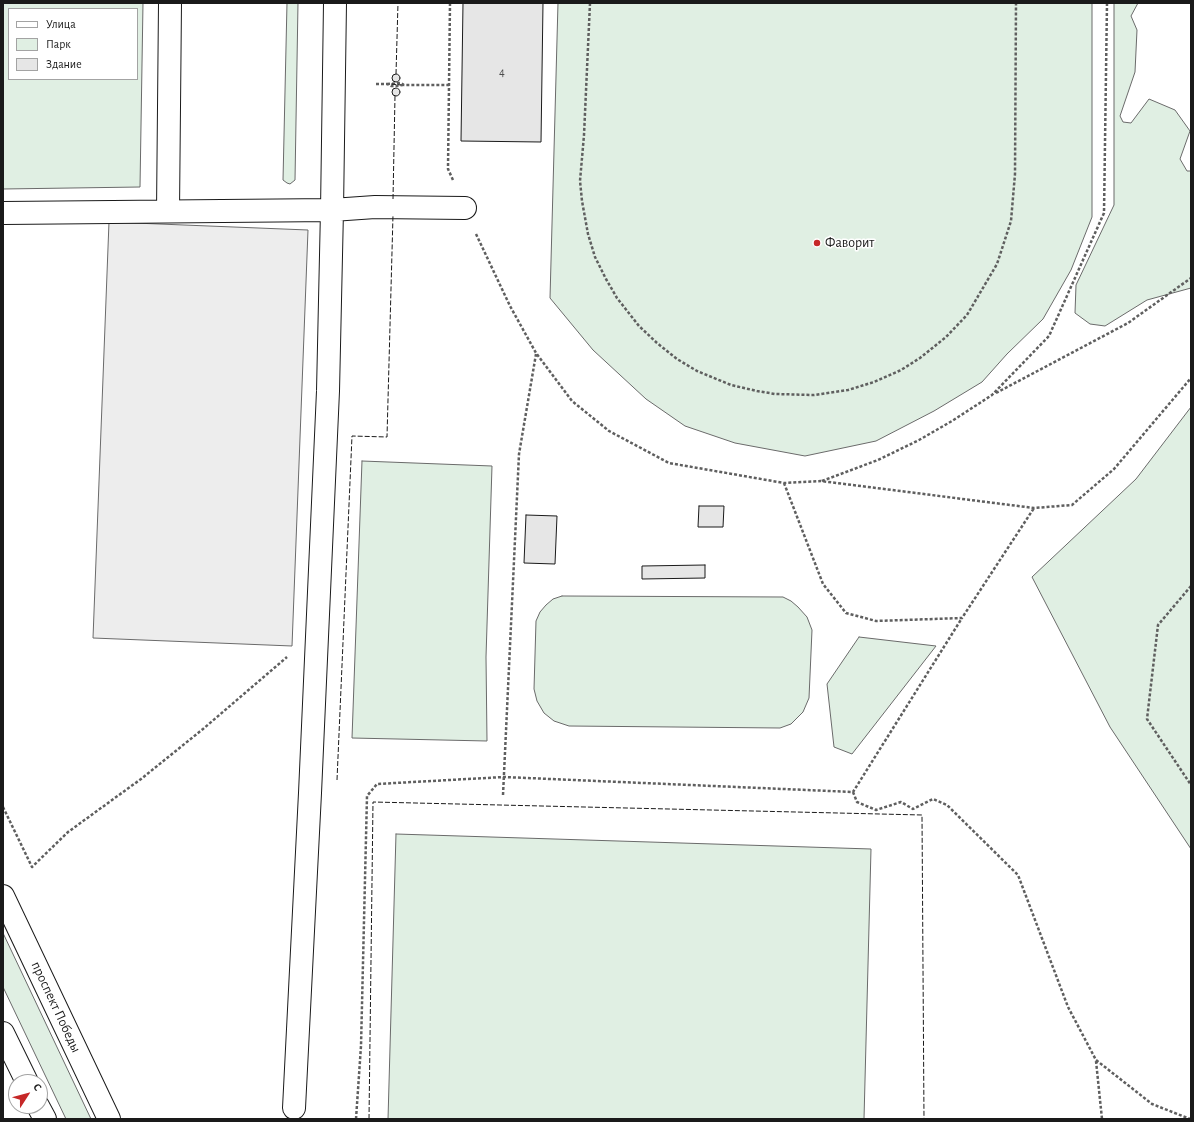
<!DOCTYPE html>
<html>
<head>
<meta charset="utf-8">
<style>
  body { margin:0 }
  #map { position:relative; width:1194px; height:1122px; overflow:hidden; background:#fff; font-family:"Alegreya Sans",sans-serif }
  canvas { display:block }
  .frame { position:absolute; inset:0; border:4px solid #1a1a1a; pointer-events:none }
  .legend { position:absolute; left:8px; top:8px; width:130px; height:72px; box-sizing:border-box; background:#fff; border:1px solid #a3a3a3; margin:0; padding:5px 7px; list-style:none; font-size:12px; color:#1a1a1a }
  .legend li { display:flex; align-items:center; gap:8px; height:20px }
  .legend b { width:20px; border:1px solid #a3a3a3 }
  .north { position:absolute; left:8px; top:1074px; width:40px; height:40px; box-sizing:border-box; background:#fff; border:1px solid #a3a3a3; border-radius:50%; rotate:54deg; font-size:11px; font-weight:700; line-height:16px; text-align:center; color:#1a1a1a }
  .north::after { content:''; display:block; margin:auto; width:14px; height:18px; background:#c62828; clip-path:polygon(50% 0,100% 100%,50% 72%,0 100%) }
</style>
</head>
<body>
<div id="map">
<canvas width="1194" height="1122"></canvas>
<div class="frame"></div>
<ul class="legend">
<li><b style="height:5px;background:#fff"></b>Улица</li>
<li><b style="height:11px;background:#e0efe3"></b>Парк</li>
<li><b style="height:11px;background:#e6e6e6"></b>Здание</li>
</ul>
<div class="north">С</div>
</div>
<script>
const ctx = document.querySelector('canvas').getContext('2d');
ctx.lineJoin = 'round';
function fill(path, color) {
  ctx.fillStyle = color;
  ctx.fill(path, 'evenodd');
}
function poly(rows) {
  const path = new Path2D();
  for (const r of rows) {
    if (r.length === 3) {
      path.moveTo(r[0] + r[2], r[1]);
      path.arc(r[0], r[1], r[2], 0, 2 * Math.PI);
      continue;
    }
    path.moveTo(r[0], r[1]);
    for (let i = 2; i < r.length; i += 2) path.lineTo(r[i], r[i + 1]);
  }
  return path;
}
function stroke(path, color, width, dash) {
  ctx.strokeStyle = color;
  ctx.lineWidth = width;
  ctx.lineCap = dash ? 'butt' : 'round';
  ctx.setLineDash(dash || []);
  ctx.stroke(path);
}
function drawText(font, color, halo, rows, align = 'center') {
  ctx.font = font + ' "Alegreya Sans",sans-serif';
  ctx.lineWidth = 3;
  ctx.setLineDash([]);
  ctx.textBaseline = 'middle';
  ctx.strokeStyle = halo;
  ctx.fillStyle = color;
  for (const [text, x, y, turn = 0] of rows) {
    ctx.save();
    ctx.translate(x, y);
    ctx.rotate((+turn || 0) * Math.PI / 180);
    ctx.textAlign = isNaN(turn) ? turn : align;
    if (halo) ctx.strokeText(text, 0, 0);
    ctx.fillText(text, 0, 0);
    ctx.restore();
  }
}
const green = poly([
  [3,3,143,3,140,187,3,189,3,3],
  [9,9,137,9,137,79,9,79,9,9],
  [287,3,298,3,295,180,290,184,287,183,283,180,287,3],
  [558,3,1092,3,1092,217,1071,270,1043,319,1007,354,982,382,934,411,876,441,805,456,735,443,685,426,646,399,593,350,550,298,558,3],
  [1114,3,1138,3,1131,16,1137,30,1135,72,1120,116,1123,122,1131,123,1149,99,1175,110,1190,131,1180,159,1187,171,1191,171,1191,288,1147,300,1105,326,1090,324,1075,313,1076,285,1114,205,1114,3],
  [1191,407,1191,849,1110,727,1032,577,1136,479,1191,407],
  [362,461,492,466,486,657,487,741,352,738,362,461],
  [562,596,783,597,791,601,798,607,807,617,812,630,809,698,803,712,791,724,780,728,569,726,554,721,544,713,537,701,534,689,536,621,540,612,546,605,553,599,562,596],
  [859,637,936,646,852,754,834,747,827,684,859,637],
  [396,834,871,849,864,1119,388,1119,396,834],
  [3,933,91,1119,66,1119,3,987,3,933]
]);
fill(green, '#e0efe3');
stroke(green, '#6a6a6a', 1);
const parking = poly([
  [109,222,308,230,292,646,93,638,109,222]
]);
fill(parking, '#ededed');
stroke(parking, '#6a6a6a', 1);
const building = poly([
  [463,3,543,3,541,142,461,141,463,3],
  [396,78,4],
  [396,92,4],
  [699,506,724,506,723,527,698,527,699,506],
  [526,515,557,516,555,564,524,563,526,515],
  [705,565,705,578,642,579,642,566,705,565]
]);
fill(building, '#e6e6e6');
stroke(building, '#1a1a1a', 1);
const minor = poly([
  [168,211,170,3],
  [3,213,332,210,375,207,465,208],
  [3,896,109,1119],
  [3,1033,27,1082],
  [38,1106,45,1119],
  [294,1108,310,793,328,391,332,210,335,3]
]);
stroke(minor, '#1a1a1a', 24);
stroke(poly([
  [450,3,448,169,453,180],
  [590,3,584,135,580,181,582,201,588,234,595,257,606,279,617,298,639,326,657,343,677,359,697,371,731,385,757,391,775,394,814,395,848,390,874,382,901,370,920,358,946,337,967,315,997,264,1011,221,1015,174,1016,3],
  [376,84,387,84,391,86,395,86,403,85],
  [387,84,401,83,404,85,449,85],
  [476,234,510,306,536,353,572,401,609,431,669,463,784,483,821,481,1034,508,1072,505,1114,469,1191,378],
  [996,393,1128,323,1191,278],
  [822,481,878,460,919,440,952,421,992,395,1049,336,1104,213,1107,3],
  [784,483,823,584,846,613,876,621,962,618,1034,508],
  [1191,586,1158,625,1147,719,1191,785],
  [853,792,857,802,876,810,901,802,913,809,933,799,947,805,1018,875,1068,1007,1096,1060,1152,1104,1190,1119],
  [503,795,519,454,536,354],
  [3,807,32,867,68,832,141,779,203,729,287,657],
  [1096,1061,1102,1119],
  [356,1119,361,1046,367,796,377,784,504,777,853,792,962,618]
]), '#5f5f5f', 2.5, [3, 2]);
stroke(minor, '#fff', 22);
stroke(poly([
  [396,74,398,3],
  [391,84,401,85],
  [393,199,395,96],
  [337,780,352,436,387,437,393,215],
  [369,1119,373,802,922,815,924,1119]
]), '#1a1a1a', 1, [5, 2]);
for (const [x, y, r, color] of [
  [817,243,4,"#c62828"]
]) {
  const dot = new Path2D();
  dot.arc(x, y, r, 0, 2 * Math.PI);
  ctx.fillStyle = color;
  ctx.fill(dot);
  stroke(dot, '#fff', 1.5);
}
drawText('12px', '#4d4d4d', null, [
  ["4",502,72]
]);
drawText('14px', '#1a1a1a', '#fff', [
  ["Фаворит",825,243]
], 'left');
drawText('14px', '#1a1a1a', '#fff', [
  ["проспект Победы",56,1007,65]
]);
</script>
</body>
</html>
